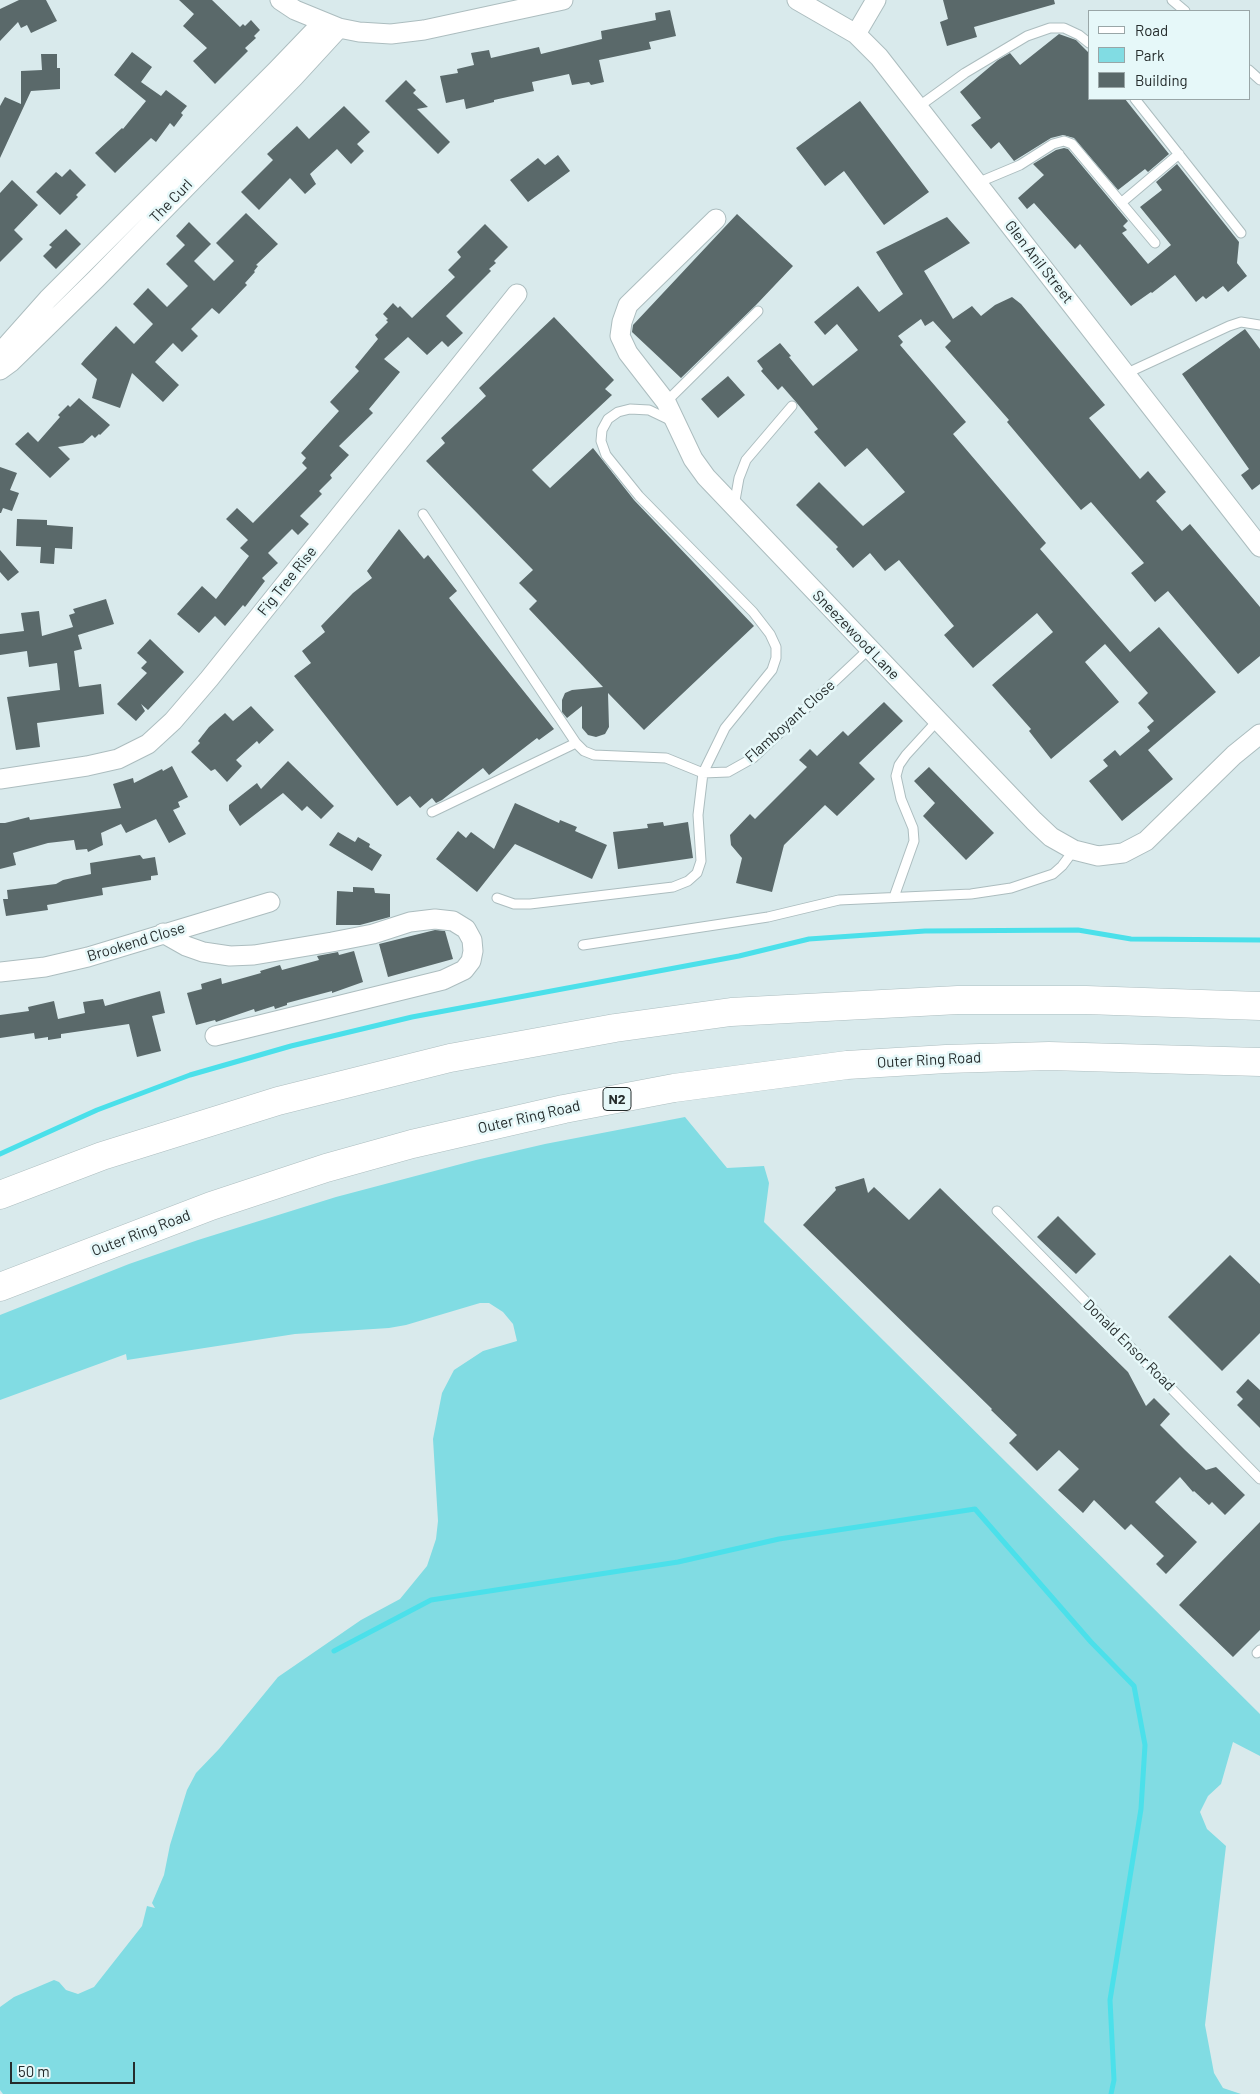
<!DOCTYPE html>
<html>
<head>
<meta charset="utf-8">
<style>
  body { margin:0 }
  #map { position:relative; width:1260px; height:2094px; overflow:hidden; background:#d9eaec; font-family:Barlow,sans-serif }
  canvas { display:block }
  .legend { position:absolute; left:1088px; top:10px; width:162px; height:90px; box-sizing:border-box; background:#e6f8f9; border:1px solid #99a6a7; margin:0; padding:6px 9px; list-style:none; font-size:15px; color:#252c2c }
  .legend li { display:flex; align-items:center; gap:10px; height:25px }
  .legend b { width:25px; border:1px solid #99a6a7 }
  .scale { position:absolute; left:10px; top:2062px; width:125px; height:22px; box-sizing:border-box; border:2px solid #252c2c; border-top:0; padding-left:6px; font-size:15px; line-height:18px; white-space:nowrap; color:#252c2c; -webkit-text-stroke:4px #e6f8f9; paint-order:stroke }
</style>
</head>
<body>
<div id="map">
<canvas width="1260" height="2094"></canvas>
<ul class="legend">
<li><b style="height:6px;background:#fff"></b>Road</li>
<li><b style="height:14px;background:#81dce3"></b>Park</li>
<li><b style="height:14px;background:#5a696a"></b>Building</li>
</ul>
<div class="scale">50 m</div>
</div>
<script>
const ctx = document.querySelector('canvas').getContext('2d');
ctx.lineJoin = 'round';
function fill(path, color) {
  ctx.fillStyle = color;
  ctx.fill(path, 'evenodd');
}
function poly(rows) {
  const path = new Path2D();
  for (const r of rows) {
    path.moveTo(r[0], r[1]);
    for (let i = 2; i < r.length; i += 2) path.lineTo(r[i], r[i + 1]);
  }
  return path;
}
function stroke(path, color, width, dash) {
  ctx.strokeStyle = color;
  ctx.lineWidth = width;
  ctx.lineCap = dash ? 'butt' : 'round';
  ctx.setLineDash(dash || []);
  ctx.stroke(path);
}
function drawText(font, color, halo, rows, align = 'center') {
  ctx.font = font + ' Barlow,sans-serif';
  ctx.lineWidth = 5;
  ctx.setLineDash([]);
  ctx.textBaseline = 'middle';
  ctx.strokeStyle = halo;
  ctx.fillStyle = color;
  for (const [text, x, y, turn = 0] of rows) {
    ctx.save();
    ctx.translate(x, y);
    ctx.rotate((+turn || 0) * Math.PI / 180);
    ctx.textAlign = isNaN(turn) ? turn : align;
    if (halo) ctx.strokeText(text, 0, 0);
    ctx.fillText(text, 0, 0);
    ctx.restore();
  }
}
fill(poly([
  [685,1117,727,1168,764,1166,769,1183,764,1222,1260,1714,1260,1756,1233,1742,1221,1784,1208,1796,1200,1812,1207,1829,1226,1846,1205,2025,1214,2073,1223,2088,1241,2094,3,2094,0,2090,0,2007,14,1997,54,1980,59,1982,66,1990,78,1994,94,1987,142,1926,147,1906,155,1908,152,1903,164,1875,170,1845,187,1790,196,1773,219,1749,278,1677,361,1620,400,1599,427,1566,436,1539,438,1521,433,1439,442,1393,454,1370,483,1351,517,1341,513,1324,503,1312,489,1303,480,1303,406,1325,389,1328,295,1334,127,1360,126,1354,0,1400,0,1315,129,1264,198,1240,336,1197,476,1160,545,1144]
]), '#81dce3');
stroke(poly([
  [0,1154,97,1110,190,1075,291,1046,412,1017,739,956,809,939,925,931,1078,930,1131,939,1260,940],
  [334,1651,431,1600,678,1562,779,1539,975,1509,1091,1642,1134,1686,1145,1745,1141,1809,1110,2000,1114,2080,1111,2094]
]), '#4be0ea', 5);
fill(poly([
  [19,0,46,0,57,21,31,33,27,25,21,28,18,22,0,41,0,9],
  [179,0,212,0,240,27,243,24,245,26,251,20,260,30,254,36,256,38,245,48,248,51,215,84,193,61,207,48,183,26,194,14],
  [943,0,1054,0,1055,4,974,27,977,37,947,46,940,22,948,19],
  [670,10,676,36,649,42,651,49,599,60,604,82,591,85,589,82,572,85,569,74,532,82,534,91,494,100,494,102,466,109,464,99,446,103,440,76,458,73,457,69,474,65,471,53,489,50,491,58,539,47,541,54,602,39,601,31,656,20,655,13],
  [1059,34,1076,40,1089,53,1089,99,1125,99,1169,154,1148,172,1145,169,1118,190,1074,138,1063,135,1051,138,1014,161,999,142,991,149,971,125,981,118,960,92,998,60,1010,53,1020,65],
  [132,52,152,67,141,82,161,96,166,90,187,106,181,113,183,115,174,127,170,123,156,142,151,138,115,173,95,153,122,128,123,129,146,101,114,75],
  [41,54,57,54,57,68,60,68,60,89,31,91,0,158,0,106,5,97,21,104,21,71,42,70],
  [406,80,416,90,413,93,428,107,417,109,450,142,438,154,385,101],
  [860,101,929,192,884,225,844,171,825,186,796,148],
  [344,106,370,132,357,144,364,151,351,164,337,149,310,174,316,184,305,194,290,178,259,210,241,192,273,160,267,154,297,126,309,139],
  [1064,148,1068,149,1128,221,1123,226,1127,230,1122,233,1148,264,1171,245,1140,207,1162,190,1156,182,1177,164,1239,242,1237,263,1247,276,1228,292,1223,286,1206,299,1203,296,1196,302,1175,275,1152,293,1151,292,1131,306,1080,244,1075,249,1034,203,1027,209,1018,198,1044,175,1033,164,1056,150],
  [558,155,570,171,528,202,510,180,538,158,545,165],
  [70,169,86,185,76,195,78,197,60,215,36,192,56,172,62,177],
  [12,180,38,205,14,230,23,239,0,262,0,193],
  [246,213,278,244,256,265,258,266,254,271,255,272,245,283,247,285,219,314,212,308,191,329,198,336,182,352,173,343,155,362,179,385,163,402,132,373,120,408,92,398,97,379,81,364,85,359,116,326,134,344,153,324,133,304,148,288,167,307,188,286,166,264,185,245,176,236,189,222,211,244,194,261,214,281,234,261,216,243],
  [737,214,793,266,756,305,681,378,632,332,633,325],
  [947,217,970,243,924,271,953,319,972,306,981,316,995,305,1012,297,1021,304,1105,405,1089,418,1140,479,1148,471,1166,492,1156,501,1182,531,1190,524,1260,607,1260,656,1238,674,1168,591,1155,602,1131,573,1144,563,1091,502,1081,510,1007,422,1009,420,945,347,951,341,933,321,925,326,921,319,898,336,903,342,900,345,966,422,953,434,1046,543,1040,549,1130,652,1159,627,1216,692,1148,750,1173,779,1122,821,1089,781,1108,766,1103,760,1115,750,1120,756,1150,731,1147,727,1154,721,1138,703,1148,693,1105,644,1085,662,1119,702,1051,759,1029,731,1031,729,992,685,1053,632,1037,613,973,668,944,635,954,626,899,560,885,571,870,553,853,568,836,549,838,547,796,505,819,482,863,526,905,492,867,448,845,467,814,432,818,429,796,402,782,386,778,390,761,371,763,369,757,361,780,343,791,356,789,357,813,386,858,350,837,324,825,335,814,322,858,286,879,312,903,294,876,252],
  [485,224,508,247,494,261,496,263,489,269,491,271,446,316,463,333,448,347,442,341,427,355,408,337,384,359,400,372,369,409,373,413,339,446,349,455,330,475,332,478,319,491,322,494,300,516,309,524,298,535,292,529,268,553,278,563,262,578,265,581,245,607,243,605,225,626,215,616,199,633,177,614,202,586,216,599,249,556,240,548,248,540,226,519,237,508,253,523,307,468,302,463,306,458,301,453,339,411,330,402,359,371,355,367,378,339,375,335,388,322,386,320,388,319,383,314,393,303,398,308,400,306,412,318,455,277,448,270,461,257,457,252],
  [66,229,81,244,56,269,43,256,52,247,49,245],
  [554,317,614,380,605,389,612,395,532,470,550,488,593,448,634,500,754,626,644,730,608,693,609,727,605,734,596,737,588,735,582,728,582,706,567,718,562,712,562,700,565,693,572,690,603,687,529,609,537,601,519,583,533,570,426,461,445,443,441,438,486,396,479,388],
  [1245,329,1260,349,1260,484,1252,490,1241,475,1249,469,1182,374],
  [728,376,745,395,718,418,701,399],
  [79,398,110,425,100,435,99,434,95,438,92,435,83,443,58,447,70,459,50,478,15,444,28,432,38,442,60,417,58,415,68,405,70,407],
  [0,467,17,473,10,490,19,493,12,511,3,508,1,513,0,513],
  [17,519,47,520,47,525,73,527,72,549,55,548,54,564,40,563,41,547,16,546],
  [399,529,424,559,428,555,457,591,449,598,554,729,539,740,537,738,489,775,483,768,442,800,436,803,432,798,420,808,410,796,397,806,294,676,311,663,302,651,325,632,321,626,353,593,372,578,367,571],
  [0,550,19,572,8,581,0,572],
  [106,599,114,624,78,635,82,649,74,651,79,687,101,684,104,714,37,723,40,747,16,750,7,697,60,690,57,663,29,667,27,651,0,655,0,634,24,631,21,613,39,611,42,636,73,627,69,615,75,613,73,609],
  [150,639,184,672,148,710,141,704,145,711,136,721,117,704,147,673,141,668,147,662,137,653],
  [884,702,903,721,859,763,875,779,837,816,825,805,784,845,772,892,736,883,742,858,731,845,730,835,750,814,755,819,807,767,799,760,810,749,817,756,843,731,848,736],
  [251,706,274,730,259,744,257,741,236,760,242,766,227,782,215,769,211,771,191,752,200,743,198,741,209,727,225,713,233,721],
  [288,761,334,806,321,819,307,806,302,811,283,793,240,826,229,810,229,805,257,783,261,789],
  [172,766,188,797,178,802,180,807,173,810,186,834,169,843,156,819,126,833,121,824,101,833,103,845,88,852,87,849,76,850,74,840,48,843,13,853,16,865,0,869,0,823,5,823,29,817,30,820,121,808,113,784,133,778,134,783,162,769,163,771],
  [929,767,994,833,966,860,923,816,935,803,914,781],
  [515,803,559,823,560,820,577,827,575,831,607,845,592,879,515,844,477,892,436,859,458,831,466,838,471,832,494,849],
  [663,822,664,826,688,822,693,858,618,869,613,832,648,828,647,824],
  [338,832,355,842,358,837,370,844,369,847,382,855,372,871,329,845],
  [140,855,143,859,155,857,158,875,151,876,151,880,102,888,103,895,47,905,48,910,6,916,3,899,8,899,7,890,56,884,63,880,91,874,90,863],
  [353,887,374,888,375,893,390,894,390,917,360,925,336,925,337,891,353,892],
  [435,930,445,931,453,959,388,977,379,944],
  [354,951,363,982,332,993,332,991,287,1003,287,1005,275,1009,274,1006,255,1012,254,1009,216,1022,215,1020,196,1025,187,993,202,989,201,984,221,978,222,984,261,973,260,971,280,965,282,970,319,960,317,956,338,952,339,955],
  [160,991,165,1013,152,1016,161,1051,137,1057,129,1024,61,1034,61,1038,48,1040,48,1037,35,1039,34,1033,0,1038,0,1015,29,1011,28,1007,54,1001,58,1019,85,1013,83,1002,103,999,105,1006],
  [864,1178,868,1193,874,1187,909,1220,940,1188,1128,1372,1146,1406,1154,1398,1170,1414,1160,1425,1185,1450,1206,1470,1216,1467,1245,1495,1225,1515,1212,1502,1209,1505,1194,1491,1193,1492,1180,1477,1155,1502,1197,1542,1166,1574,1156,1564,1164,1556,1131,1524,1125,1530,1094,1500,1083,1513,1058,1490,1079,1469,1059,1450,1037,1471,1009,1443,1017,1435,991,1410,992,1409,803,1225,836,1190,835,1187],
  [1058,1216,1096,1254,1076,1274,1037,1237],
  [1230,1255,1260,1284,1260,1333,1222,1371,1168,1317],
  [1248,1379,1260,1390,1260,1428,1237,1405,1243,1399,1236,1392],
  [1260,1522,1260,1630,1233,1657,1179,1605]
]), '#5a696a');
const service = poly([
  [1172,0,1185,11],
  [1249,70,1260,80],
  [1135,99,1241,233],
  [918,107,965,73,1027,36,1050,28,1064,28,1079,35,1089,43],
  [977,183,1020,165,1053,144,1064,141,1072,144,1155,243],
  [1121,203,1179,154],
  [1125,374,1229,326,1241,322,1260,325],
  [666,402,758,311],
  [734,506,739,478,746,460,792,406],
  [423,514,576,743,584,751,594,755,666,758,703,773,728,772,753,758,869,649],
  [432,812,576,743],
  [894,897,914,841,913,828,901,799,896,776,899,765,906,755,938,720],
  [497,898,514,904,530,904,673,887,688,881,697,873,701,861,698,815,703,773,725,728,772,670,776,658,776,647,770,634,753,612,639,496,606,455,601,441,602,430,608,419,618,412,630,409,649,410,672,421],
  [583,945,768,917,839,900,971,894,1011,888,1053,874,1062,866,1074,850],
  [997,1211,1260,1479],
  [1257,1653,1260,1650]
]);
const minor = poly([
  [280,0,295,10,339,28,359,32,391,34,424,30,563,0],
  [797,0,856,34,879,57,1260,547],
  [856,34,876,0],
  [716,219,628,305,622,322,620,336,628,353,666,402,693,459,706,477,1034,821,1051,837,1074,850,1098,856,1123,853,1146,841,1234,755,1260,734],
  [0,353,48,299,277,70,322,23],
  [0,370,11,362,96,279,294,77,339,28],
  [0,779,87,766,118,759,148,744,173,721,209,679,517,294],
  [163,933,186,946,203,952,230,956,254,955,332,942,373,934,410,922,435,919,453,921,466,929,472,940,473,951,471,961,464,970,443,980,215,1036],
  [0,972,45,967,88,957,270,902]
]);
const motorway = poly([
  [0,1195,102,1156,278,1101,450,1058,615,1028,731,1012,958,1000,1086,1000,1260,1006],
  [0,1287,211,1206,326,1168,412,1144,564,1109,674,1088,847,1065,946,1059,1049,1056,1260,1062]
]);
stroke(service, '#acbdbf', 11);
stroke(minor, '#acbdbf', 21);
stroke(motorway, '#acbdbf', 29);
stroke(service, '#fff', 9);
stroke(minor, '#fff', 19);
stroke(motorway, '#fff', 28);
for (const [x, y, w] of [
  [617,1099,28]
]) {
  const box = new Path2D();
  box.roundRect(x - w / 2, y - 11.5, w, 23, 4);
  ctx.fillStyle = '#e6f8f9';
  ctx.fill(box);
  stroke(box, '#252c2c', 1);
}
drawText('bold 14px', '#252c2c', null, [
  ["N2",617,1099]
]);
drawText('15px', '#252c2c', '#e6f8f9', [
  ["The Curl",171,201,-46],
  ["Glen Anil Street",1039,262,52],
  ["Fig Tree Rise",287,581,-51],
  ["Sneezewood Lane",856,635,46],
  ["Flamboyant Close",790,721,-42],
  ["Brookend Close",136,942,-17],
  ["Outer Ring Road",929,1060,-3],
  ["Outer Ring Road",529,1117,-13],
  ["Outer Ring Road",141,1233,-21],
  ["Donald Ensor Road",1129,1345,45]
]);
</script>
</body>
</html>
